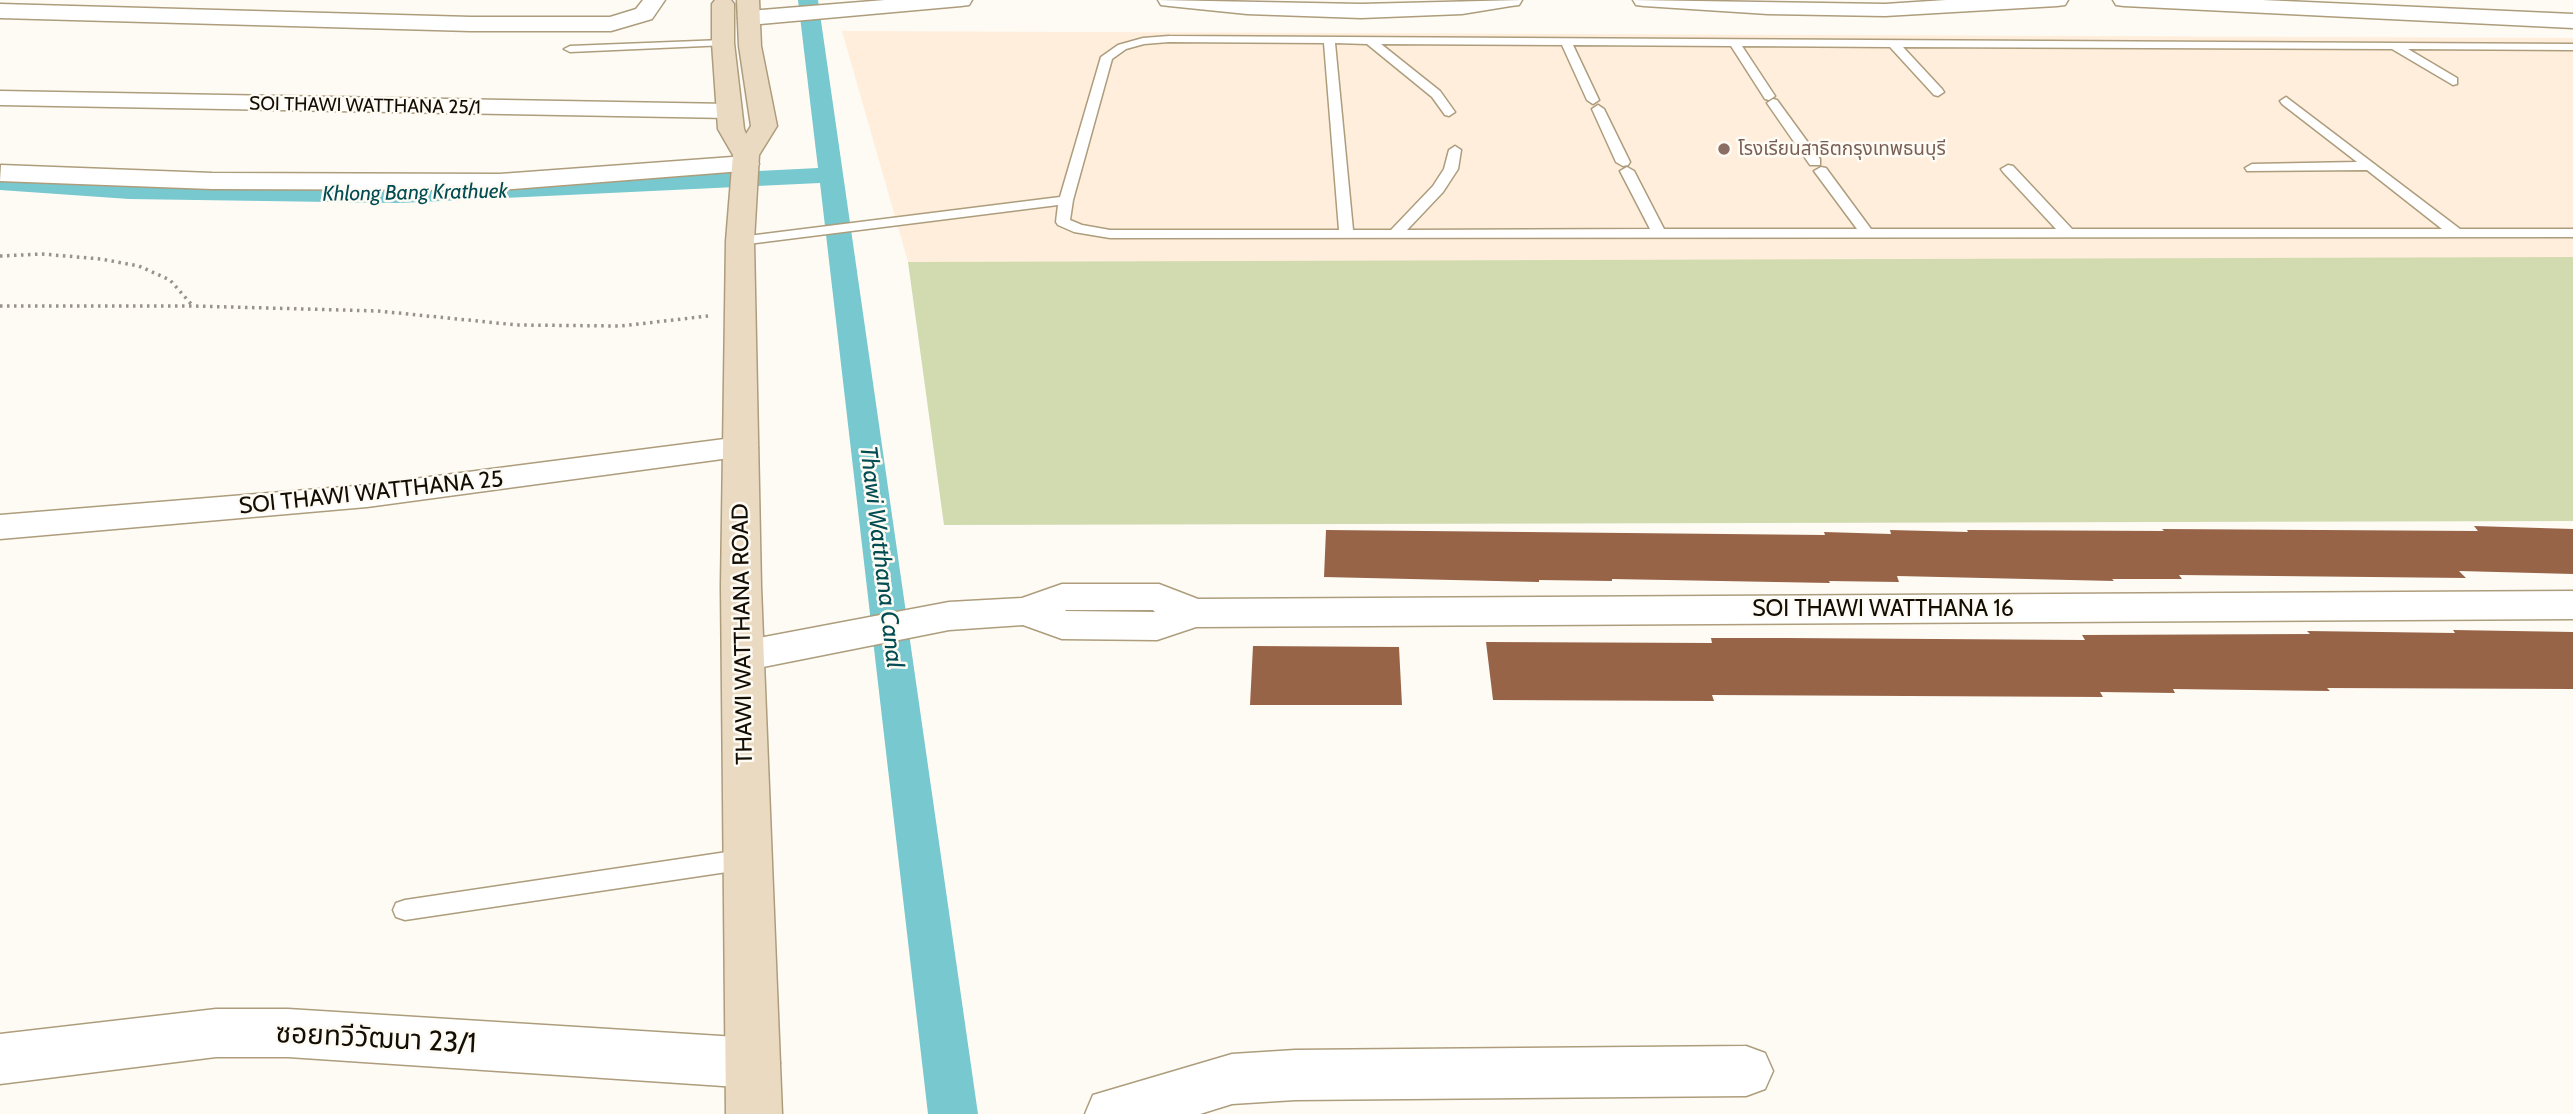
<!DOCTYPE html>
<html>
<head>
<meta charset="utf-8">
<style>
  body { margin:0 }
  canvas { display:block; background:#fefbf4 }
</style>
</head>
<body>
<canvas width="2573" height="1114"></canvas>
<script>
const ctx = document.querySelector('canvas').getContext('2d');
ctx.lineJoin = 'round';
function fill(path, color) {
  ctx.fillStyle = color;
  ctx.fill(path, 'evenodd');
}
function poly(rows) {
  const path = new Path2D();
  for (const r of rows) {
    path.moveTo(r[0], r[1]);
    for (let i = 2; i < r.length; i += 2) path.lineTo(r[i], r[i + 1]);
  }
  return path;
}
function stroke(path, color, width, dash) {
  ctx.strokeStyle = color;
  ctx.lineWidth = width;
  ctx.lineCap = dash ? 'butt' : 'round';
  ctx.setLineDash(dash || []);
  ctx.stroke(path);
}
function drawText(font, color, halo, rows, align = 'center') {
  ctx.font = font + ' Cabin,"Noto Sans Thai",sans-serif';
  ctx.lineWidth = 5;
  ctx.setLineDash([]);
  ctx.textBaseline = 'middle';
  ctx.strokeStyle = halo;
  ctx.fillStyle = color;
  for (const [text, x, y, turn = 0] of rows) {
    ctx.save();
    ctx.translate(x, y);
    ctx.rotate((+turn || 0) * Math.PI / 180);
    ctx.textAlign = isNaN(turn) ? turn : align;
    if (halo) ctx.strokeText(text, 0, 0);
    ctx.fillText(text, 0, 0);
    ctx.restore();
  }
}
fill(poly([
  [842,31,2573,38,2573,263,908,262]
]), '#ffeedc');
fill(poly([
  [2573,257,2573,521,944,525,908,262]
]), '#d1dbaf');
fill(poly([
  [798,0,818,0,978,1114,928,1114,820,183,399,203,129,199,0,190,0,176,129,185,399,189,818,168,798,0]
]), '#77c8cf');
fill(poly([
  [2474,526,2573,529,2573,574,2459,571,2466,578,2179,575,2182,579,2112,579,2114,581,1897,576,1899,582,1829,581,1830,583,1612,579,1612,581,1539,580,1539,582,1324,577,1326,530,1825,535,1824,532,1891,534,1890,530,1968,532,1967,530,2164,531,2162,529,2478,531],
  [2453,630,2573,632,2573,689,2327,688,2330,691,2173,689,2175,693,2100,692,2103,697,1712,695,1714,701,1493,700,1486,642,1712,643,1711,638,1786,638,2085,640,2082,635,2310,634,2307,631,2455,633],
  [1253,646,1399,647,1402,705,1250,705]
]), '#986448');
const lane = poly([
  [1169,36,2573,44,2573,50,2408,49,2457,78,2457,84,2453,85,2392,49,1903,47,1942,89,1944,92,1938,96,1934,95,1890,47,1742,46,1775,96,1769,100,1765,99,1731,46,1573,45,1599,100,1593,104,1587,100,1562,45,1381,44,1440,91,1455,112,1449,116,1445,115,1432,97,1367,44,1335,43,1353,230,1391,230,1433,186,1444,169,1449,150,1455,146,1461,150,1458,169,1443,192,1407,230,1650,229,1620,171,1627,167,1634,171,1664,229,1857,229,1814,171,1821,167,1826,168,1871,229,2056,229,2003,172,2001,169,2008,165,2013,166,2072,229,2442,229,2367,170,2247,171,2245,168,2252,164,2357,162,2282,104,2280,101,2286,97,2460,229,2573,229,2573,237,1110,238,1074,232,1058,225,1056,222,1058,205,740,245,733,241,740,237,1060,197,1101,57,1118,45,1143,38,1169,36],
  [1169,42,1324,43,1339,230,1110,230,1082,225,1070,220,1073,200,1112,59,1126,49,1144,44,1169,42],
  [723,40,729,43,727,45,570,52,564,49,570,46,723,40],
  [1773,99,1777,100,1820,159,1820,165,1810,165,1767,103,1773,99],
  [1598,105,1604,109,1630,162,1628,165,1623,166,1616,162,1592,109,1598,105],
  [747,849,755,852,759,859,755,866,747,869,405,920,396,917,393,910,396,903,405,900,747,849]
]);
const street = poly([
  [643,0,665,0,652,19,611,31,471,31,0,18,0,4,471,17,610,17,636,9,643,0],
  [885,0,972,0,969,5,961,6,749,25,741,23,738,18,741,13,749,11,885,0],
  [1158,0,1361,4,1522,0,1519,5,1511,6,1462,14,1361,18,1247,14,1169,6,1161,5,1158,0],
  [1633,0,1885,4,1946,0,2068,0,2065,5,2057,6,1885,16,1768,14,1644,6,1636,5,1633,0],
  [2113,0,2262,0,2573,14,2573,28,2124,6,2116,5,2113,0],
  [0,91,729,104,738,106,741,111,738,116,729,118,0,105,0,91],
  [746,156,755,158,759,164,755,170,500,190,212,189,0,181,1,165,212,173,500,174,746,156],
  [740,437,752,441,758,448,752,455,367,507,0,539,0,515,367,485,740,437],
  [1062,584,1159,584,1198,599,2573,591,2573,619,1196,627,1157,640,1062,639,1023,625,949,630,743,671,728,666,722,656,728,646,743,641,949,602,1022,598,1062,584],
  [1066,610,1153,610,1155,612,1065,611,1066,610],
  [216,1009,288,1009,753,1038,772,1045,780,1063,772,1081,753,1088,288,1057,216,1057,0,1084,0,1034,216,1009],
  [1746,1046,1765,1053,1773,1071,1765,1089,1746,1096,1295,1100,1232,1104,1200,1114,1085,1114,1093,1095,1232,1054,1295,1050,1746,1046]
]);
const secondary = poly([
  [715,0,731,0,734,4,734,43,744,129,746,134,751,126,739,46,737,0,759,0,761,46,777,126,759,155,754,241,761,586,782,1114,726,1114,721,586,726,241,733,155,718,129,712,43,712,4,715,0]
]);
stroke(lane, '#ad9d7c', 3);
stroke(street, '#ad9d7c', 3);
stroke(secondary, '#ad9d7c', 3);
stroke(poly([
  [0,256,42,254,101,259,139,266,170,280,192,305],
  [0,306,193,306,378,311,517,325,621,326,708,316]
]), '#97928a', 3.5, [2.5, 4.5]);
fill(lane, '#fff');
fill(street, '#fff');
fill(secondary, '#ebdac2');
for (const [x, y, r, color] of [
  [1724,149,7,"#8d6e63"]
]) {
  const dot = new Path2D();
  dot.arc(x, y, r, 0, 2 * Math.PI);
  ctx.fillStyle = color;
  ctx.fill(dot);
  stroke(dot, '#fefbf4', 2.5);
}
drawText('19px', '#130d03', '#fefbf4', [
  ["SOI THAWI WATTHANA 25/1",365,106,1]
]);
drawText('19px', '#785e54', '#fefbf4', [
  ["โรงเรียนสาธิตกรุงเทพธนบุรี",1738,149]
], 'left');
drawText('italic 21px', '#004c52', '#fefbf4', [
  ["Khlong Bang Krathuek",415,193,-1]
]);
drawText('23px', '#130d03', '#fefbf4', [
  ["SOI THAWI WATTHANA 25",371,493,-6],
  ["SOI THAWI WATTHANA 16",1883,609],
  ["THAWI WATTHANA ROAD",743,634,-91]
]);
drawText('italic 24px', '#004c52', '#fefbf4', [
  ["Thawi Watthana Canal",881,557,83]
]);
drawText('28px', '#130d03', '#fefbf4', [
  ["ซอยทวีวัฒนา 23/1",376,1039,3]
]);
</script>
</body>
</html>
